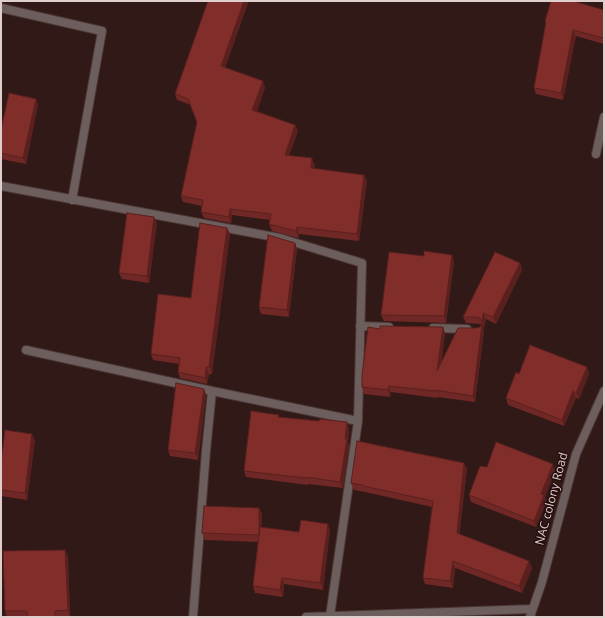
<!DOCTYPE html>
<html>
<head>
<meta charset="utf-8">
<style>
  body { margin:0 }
  #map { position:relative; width:605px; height:618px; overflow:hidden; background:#301917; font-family:"Open Sans",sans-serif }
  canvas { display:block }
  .frame { position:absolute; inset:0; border:2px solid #dececc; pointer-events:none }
</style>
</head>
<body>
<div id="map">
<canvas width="605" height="618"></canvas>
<div class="frame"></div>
</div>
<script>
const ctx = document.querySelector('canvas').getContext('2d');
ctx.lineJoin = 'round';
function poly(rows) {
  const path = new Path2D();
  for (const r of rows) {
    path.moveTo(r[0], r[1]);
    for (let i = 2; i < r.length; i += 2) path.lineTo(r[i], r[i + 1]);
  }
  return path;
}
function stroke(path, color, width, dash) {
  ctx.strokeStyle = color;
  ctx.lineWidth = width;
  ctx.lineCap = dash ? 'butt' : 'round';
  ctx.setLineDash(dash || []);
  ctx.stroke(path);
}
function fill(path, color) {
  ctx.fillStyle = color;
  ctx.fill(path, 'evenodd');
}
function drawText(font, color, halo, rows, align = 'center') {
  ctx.font = font + ' "Open Sans",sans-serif';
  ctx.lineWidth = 3;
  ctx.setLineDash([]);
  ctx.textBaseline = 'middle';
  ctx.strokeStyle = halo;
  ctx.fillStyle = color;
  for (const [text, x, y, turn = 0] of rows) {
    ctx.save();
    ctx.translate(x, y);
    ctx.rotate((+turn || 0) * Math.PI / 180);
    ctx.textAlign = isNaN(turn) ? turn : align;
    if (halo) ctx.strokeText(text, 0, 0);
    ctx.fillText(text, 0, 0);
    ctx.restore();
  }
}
const minor = poly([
  [1,8,102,31,72,200],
  [596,154,604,117],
  [1,186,280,238,362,263,358,421,330,616],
  [360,326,389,327],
  [433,328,467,329],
  [26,350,212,391,358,421],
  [193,617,206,451,212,391],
  [306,617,532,609],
  [530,617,542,582,576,454,604,391]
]);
stroke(minor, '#4c3634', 10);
stroke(minor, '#6b5e5c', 8);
fill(poly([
  [208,1,247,1,248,3,225,68,265,87,257,111,295,125,298,131,289,155,315,165,314,168,367,181,359,241,299,234,299,238,272,231,269,224,270,220,232,215,231,223,204,218,201,212,202,206,183,202,181,196,197,122,191,105,177,100,175,94],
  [604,10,604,44,576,36,563,100,536,94,534,88,546,24,545,21],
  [36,99,38,105,26,164,1,159,1,130],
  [157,223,149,283,122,279,119,273],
  [227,228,230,234,212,374,209,374,207,384,180,378,178,372,179,364,153,360,151,354,191,298],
  [295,243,297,249,289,317,261,314,259,307],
  [454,261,446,323,384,321,381,315],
  [520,263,522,270,496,324,486,319,484,328,482,324,484,331,475,402,437,397,437,398,391,392,390,397,364,394,362,387,380,329,443,327,445,334,441,362,477,328,480,327,482,324,480,324,466,323,463,317],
  [587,367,589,374,579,399,576,398,564,426,508,405,506,398,519,374],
  [204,389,206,395,198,460,170,456,168,450],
  [279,417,319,421,347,422,349,429,348,442,349,446,343,488,308,484,308,485,246,477,244,471],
  [35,440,27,500,1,496,1,463],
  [464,463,467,469,459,534,529,561,532,568,522,593,455,568,453,588,425,584,423,578,432,507,365,492,354,490,351,483],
  [487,467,555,471,545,497,546,502,536,527,471,502,469,495],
  [259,508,262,514,261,527,299,532,330,530,323,590,284,584,283,597,255,593,253,586,258,542,205,540,202,533],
  [65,550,68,557,70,617,7,617,5,611]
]), '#6f2825');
fill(poly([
  [244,1,247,1,248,3,223,73,221,66],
  [573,30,576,36,563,100,561,93],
  [263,81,265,87,255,117,252,110],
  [36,99,38,105,26,164,23,158],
  [295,125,298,131,287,161,285,155],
  [312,158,315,165,314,174,311,168],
  [364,175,367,181,359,241,357,234],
  [230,209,232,215,231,223,229,217],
  [154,217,157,223,149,283,147,276],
  [297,227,299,234,299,238,296,231],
  [227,228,230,234,212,374,209,367],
  [295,243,297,249,289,317,287,310],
  [452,255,454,261,446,323,444,316],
  [520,263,522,270,496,324,493,317],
  [483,313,486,319,484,328,482,322],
  [482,324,484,331,475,402,473,396],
  [443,327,445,334,440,377,437,371],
  [206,367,209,374,207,384,205,378],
  [587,367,589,374,579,399,576,393],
  [389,386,391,392,390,397,388,390],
  [204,389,206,395,198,460,195,453],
  [573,391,576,398,564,426,562,420],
  [347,422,349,429,348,442,349,446,343,488,340,482],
  [32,434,35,440,27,500,25,493],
  [464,463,467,469,459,540,457,533],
  [553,464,555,471,545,497,546,502,536,527,534,521,541,494],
  [259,508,262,514,261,542,259,535],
  [328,524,330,530,323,590,320,583],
  [65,550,68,557,70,617,68,610],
  [453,561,455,568,453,588,450,581],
  [529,561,532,568,522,593,519,586],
  [282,578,284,584,283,597,280,590]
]), '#5a201e');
const building = poly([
  [208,1,244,1,221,66,263,81,252,110,295,125,285,155,312,158,311,168,364,175,357,234,297,227,296,231,269,224,271,214,230,209,229,217,201,212,203,200,181,196,197,122,188,99,175,94,208,1],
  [551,1,573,1,604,10,604,33,603,38,573,30,561,93,534,88,546,22,545,21,551,1],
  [9,93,36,99,23,158,1,153,1,130,9,93],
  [127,213,154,217,147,276,119,273,127,213],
  [200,223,227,228,209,367,206,367,205,378,178,372,180,358,151,354,158,294,191,298,200,223],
  [268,235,295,243,287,310,259,307,268,235],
  [424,251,452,255,444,316,381,315,389,252,424,256,424,251],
  [495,252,520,263,493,317,483,313,482,322,480,318,477,317,463,317,495,252],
  [482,324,473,396,435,390,435,391,389,386,388,390,362,387,362,375,368,327,380,329,380,326,443,327,437,371,458,328,477,328,480,327,482,324],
  [530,345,587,367,576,393,573,391,562,420,506,398,516,372,519,374,530,345],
  [176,383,204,389,195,453,168,450,176,383],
  [251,411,279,415,278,417,319,421,320,419,347,422,345,439,347,439,340,482,306,477,306,478,244,471,251,411],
  [5,430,32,434,25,493,1,490,1,463,5,430],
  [357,441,464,463,457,533,529,561,519,586,453,561,450,581,423,578,433,501,363,486,363,485,351,483,357,441],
  [496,442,553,464,541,494,544,495,534,521,469,495,480,466,487,467,496,442],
  [204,506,259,508,259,535,202,533,204,506],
  [301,520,328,524,320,583,282,578,280,590,253,586,260,527,299,532,301,520],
  [65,550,68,610,55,611,55,617,28,617,27,611,5,611,3,551,65,550]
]);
fill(building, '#812e2b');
stroke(building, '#5a201e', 1);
drawText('12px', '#dececc', '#260f0e', [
  ["NAC colony Road",552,499,-75]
]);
</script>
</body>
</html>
